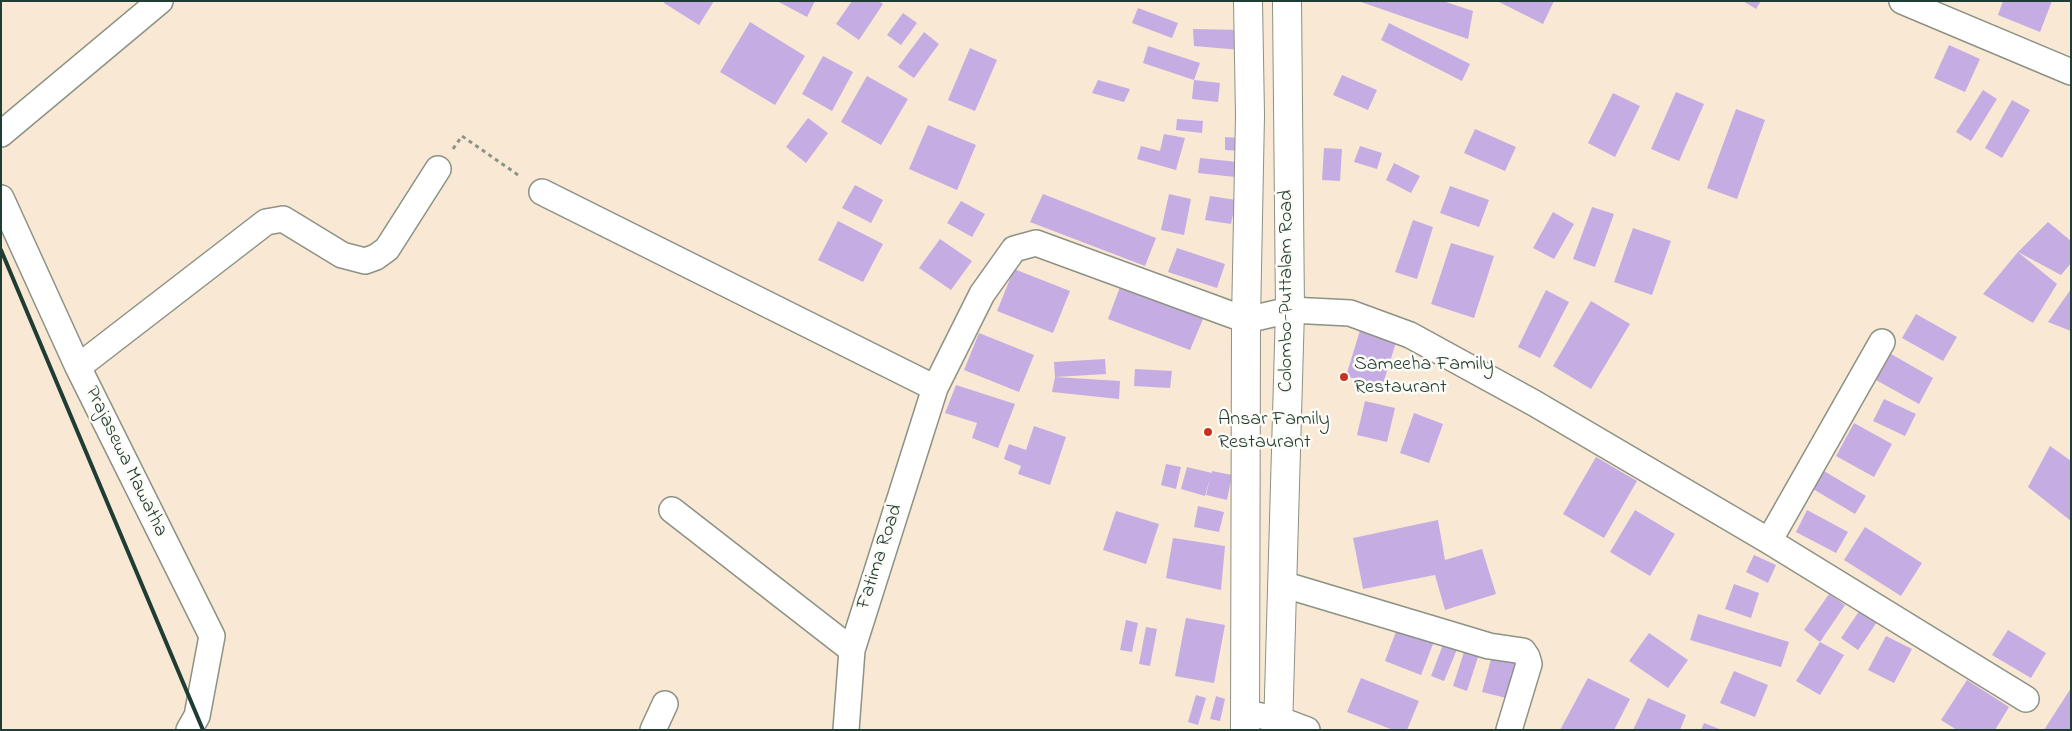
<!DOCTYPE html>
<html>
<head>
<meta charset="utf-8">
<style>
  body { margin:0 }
  #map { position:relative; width:2072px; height:731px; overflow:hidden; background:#f8e8d4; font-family:"Indie Flower",sans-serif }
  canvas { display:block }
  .frame { position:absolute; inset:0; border:2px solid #1f3d34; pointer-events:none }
</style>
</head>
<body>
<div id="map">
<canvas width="2072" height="731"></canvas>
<div class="frame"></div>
</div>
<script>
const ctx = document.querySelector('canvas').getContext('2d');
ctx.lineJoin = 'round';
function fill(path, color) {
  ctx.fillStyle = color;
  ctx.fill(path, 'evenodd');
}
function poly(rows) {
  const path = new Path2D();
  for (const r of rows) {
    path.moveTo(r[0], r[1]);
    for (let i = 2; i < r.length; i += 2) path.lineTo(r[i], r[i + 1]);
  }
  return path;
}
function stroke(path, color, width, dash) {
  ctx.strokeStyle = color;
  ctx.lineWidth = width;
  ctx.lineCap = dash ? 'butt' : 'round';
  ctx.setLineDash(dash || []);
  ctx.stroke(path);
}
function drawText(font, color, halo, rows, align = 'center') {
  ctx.font = font + ' "Indie Flower",sans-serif';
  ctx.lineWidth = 5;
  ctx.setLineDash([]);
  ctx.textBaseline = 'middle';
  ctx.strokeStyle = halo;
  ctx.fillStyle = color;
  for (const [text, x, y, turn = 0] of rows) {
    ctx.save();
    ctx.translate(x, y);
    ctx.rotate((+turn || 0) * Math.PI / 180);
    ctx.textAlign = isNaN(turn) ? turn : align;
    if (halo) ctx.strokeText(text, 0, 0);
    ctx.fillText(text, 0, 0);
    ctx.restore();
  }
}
fill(poly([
  [665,1,714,1,699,25,664,3],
  [777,1,815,1,807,17],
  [852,1,879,1,883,4,859,40,836,24],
  [1443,1,1473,11,1468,39,1361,2],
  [1497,1,1554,1,1543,24],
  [1743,1,1761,1,1756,9],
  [2003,1,2052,1,2040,32,1998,15],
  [1138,8,1178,23,1172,38,1132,23],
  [903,13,917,23,901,45,887,35],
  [750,22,805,56,775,105,720,72],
  [1389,23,1470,64,1462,81,1381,40],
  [1193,29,1242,30,1241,50,1194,46],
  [924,32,939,44,914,78,898,67],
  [1949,45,1980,59,1965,92,1934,78],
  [1148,46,1200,63,1194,80,1143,63],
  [970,48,997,60,975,111,948,100],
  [823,56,853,72,832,111,802,94],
  [1342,75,1377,90,1368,110,1333,95],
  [867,76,908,99,881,145,841,122],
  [1098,80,1130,89,1124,102,1092,93],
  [1194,80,1220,83,1218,102,1192,99],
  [1983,90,1997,99,1971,141,1956,132],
  [1676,92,1704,104,1679,161,1651,149],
  [1613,93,1640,106,1615,157,1588,143],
  [2012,100,2030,110,2002,158,1985,148],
  [1736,109,1765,120,1737,199,1707,188],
  [808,118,828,133,806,163,786,147],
  [1177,119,1203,121,1202,133,1176,130],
  [928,125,976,145,957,190,909,169],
  [1475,129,1516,147,1505,171,1464,153],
  [1164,134,1185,138,1176,170,1137,159,1141,146,1160,151],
  [1225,137,1241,138,1241,151,1225,150],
  [1360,146,1382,153,1377,169,1354,162],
  [1324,148,1342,149,1340,181,1322,180],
  [1200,158,1237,162,1235,177,1198,173],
  [1394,163,1420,176,1411,193,1386,180],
  [855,185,883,200,871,223,842,208],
  [1450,186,1489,200,1479,227,1440,213],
  [1043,194,1156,238,1145,266,1030,222],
  [1169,194,1191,199,1184,235,1161,230],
  [1210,196,1236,200,1231,224,1205,220],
  [961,201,985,214,972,237,947,223],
  [1592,207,1614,214,1595,267,1573,259],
  [1553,212,1574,224,1554,259,1533,248],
  [1413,220,1433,227,1417,279,1395,272],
  [838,221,883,244,863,282,818,260],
  [2048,222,2071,241,2071,263,2061,275,2018,252,2057,284,2033,323,1983,294,2018,252],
  [1633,228,1671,241,1652,295,1614,282],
  [940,239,972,261,951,290,919,268],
  [1451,243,1494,256,1474,318,1431,304],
  [1177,248,1225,264,1217,288,1168,272],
  [1014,269,1070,291,1053,333,997,311],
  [1120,287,1203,319,1190,350,1108,319],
  [2071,289,2071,331,2048,322],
  [1546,290,1569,302,1540,358,1518,347],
  [1591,301,1630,324,1591,389,1553,366],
  [1916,314,1957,337,1943,361,1902,338],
  [1362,324,1398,336,1382,387,1346,376],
  [979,333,1034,355,1019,392,964,370],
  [1891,354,1933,378,1919,404,1876,380],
  [1105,359,1106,374,1055,377,1054,362],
  [1135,369,1172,371,1170,388,1134,386],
  [1055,377,1120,381,1119,399,1052,392],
  [956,385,1015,404,998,448,972,438,977,423,945,413],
  [1884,399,1916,414,1905,436,1873,421],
  [1365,401,1395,408,1387,442,1357,435],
  [1414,413,1443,424,1429,463,1400,453],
  [1854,423,1892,444,1874,477,1836,456],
  [1034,426,1066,437,1050,485,1018,474,1021,466,1004,459,1009,444,1026,450],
  [2050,446,2071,461,2071,521,2028,487],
  [1596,457,1637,481,1604,538,1563,514],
  [1166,464,1181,467,1176,489,1161,485],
  [1187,467,1212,473,1212,471,1232,475,1227,500,1206,495,1210,478,1205,496,1181,489],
  [1824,471,1866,496,1855,514,1813,489],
  [1198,506,1224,512,1219,532,1194,527],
  [1635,510,1675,534,1650,576,1610,552],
  [1807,510,1848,532,1836,553,1796,532],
  [1116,511,1159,524,1146,564,1103,550],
  [1438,520,1445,560,1482,549,1496,594,1445,610,1435,575,1363,589,1353,538],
  [1865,527,1922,563,1901,596,1844,560],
  [1173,538,1225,546,1221,590,1166,578],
  [1754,555,1776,565,1768,583,1746,572],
  [1734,584,1759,593,1751,618,1725,609],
  [1829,594,1845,605,1820,642,1804,630],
  [1862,607,1879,619,1858,650,1841,638],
  [1698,614,1789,642,1781,667,1690,640],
  [1186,618,1225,625,1214,683,1175,676],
  [1126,620,1138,623,1132,652,1120,650],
  [1398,626,1435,639,1421,675,1385,661],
  [1146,627,1157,629,1150,666,1139,664],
  [2008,630,2046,653,2031,678,1992,655],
  [1649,633,1688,660,1668,688,1629,661],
  [1886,636,1912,649,1894,683,1868,670],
  [1446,637,1460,642,1444,681,1431,676],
  [1820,642,1844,655,1820,695,1796,681],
  [1465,649,1479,654,1467,691,1453,686],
  [1493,652,1521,659,1510,699,1482,692],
  [1734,671,1768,685,1755,717,1720,703],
  [1361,678,1419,701,1407,730,1393,730,1347,712],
  [1588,678,1630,699,1614,730,1560,730],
  [1967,680,2009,707,1995,730,1957,730,1941,720],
  [2071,688,2071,730,2044,730],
  [1196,695,1206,698,1198,725,1188,722],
  [1216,696,1225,699,1220,721,1210,719],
  [1648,698,1686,715,1680,730,1633,730],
  [1704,723,1722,730,1701,730]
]), '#c5ade3');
const minor = poly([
  [1902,1,2071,72],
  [1,134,160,1],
  [542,192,935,388],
  [1,198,78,367,212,636,197,716,189,730],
  [78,367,266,222,283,219,342,255,365,261,376,257,387,249,438,169],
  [672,510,852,650],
  [1769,541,1882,342],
  [1282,584,1489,646,1523,651,1527,657,1529,664,1509,730],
  [1245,713,1278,719,1307,730],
  [653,730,665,704],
  [846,730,852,650,935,388,982,294,1014,249,1036,243,1246,320,1290,310,1350,313,1410,335,1534,403,1769,541,2026,699]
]);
const trunk = poly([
  [1245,730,1246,320,1250,115,1248,1],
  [1278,730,1290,310,1287,1]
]);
stroke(minor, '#8c9284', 28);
stroke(trunk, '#8c9284', 30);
stroke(poly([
  [453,149,462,136,521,177]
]), '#8c9284', 3, [4, 4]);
stroke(minor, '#fff', 25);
stroke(trunk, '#fff', 28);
stroke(poly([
  [1,250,203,730]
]), '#1f3d34', 4);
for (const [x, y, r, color] of [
  [1344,377,5,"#c8321e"],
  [1208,432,5,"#c8321e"]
]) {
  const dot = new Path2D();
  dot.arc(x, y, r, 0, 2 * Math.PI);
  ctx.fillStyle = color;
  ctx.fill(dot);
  stroke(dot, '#fdfcf7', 2);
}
drawText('20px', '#1f3d34', '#fdfcf7', [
  ["Colombo-Puttalam Road",1288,291,-90],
  ["Prajasewa Mawatha",125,462,64],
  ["Fatima Road",881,557,-72]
]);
drawText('20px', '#1f3d34', '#fdfcf7', [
  ["Sameeha Family",1354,366],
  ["Restaurant",1354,389],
  ["Ansar Family",1218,421],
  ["Restaurant",1218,444]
], 'left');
</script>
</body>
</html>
